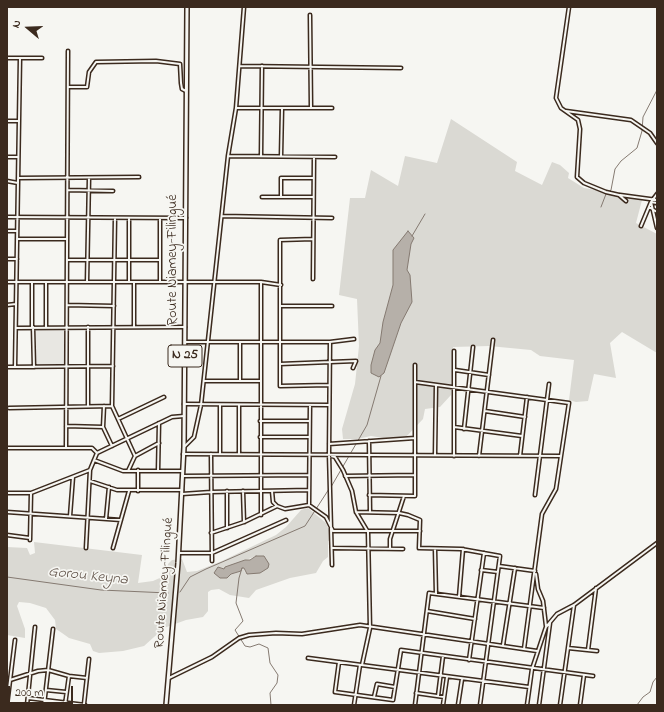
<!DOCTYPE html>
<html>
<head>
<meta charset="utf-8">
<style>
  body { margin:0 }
  #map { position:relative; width:664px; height:712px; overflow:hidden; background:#f6f6f2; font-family:"Indie Flower",sans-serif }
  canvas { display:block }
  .frame { position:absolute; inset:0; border:8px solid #3b2a1e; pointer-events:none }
  .north { position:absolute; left:8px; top:8px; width:40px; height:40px; -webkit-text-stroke:3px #f6f6f2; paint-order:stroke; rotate:289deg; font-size:11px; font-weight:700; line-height:16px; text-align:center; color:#3b2a1e }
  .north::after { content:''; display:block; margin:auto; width:14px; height:18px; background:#3b2a1e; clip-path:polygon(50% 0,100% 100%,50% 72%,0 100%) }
  .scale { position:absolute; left:8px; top:686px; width:65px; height:18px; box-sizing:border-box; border:2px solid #3b2a1e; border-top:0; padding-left:5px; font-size:12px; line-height:14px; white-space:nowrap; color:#3b2a1e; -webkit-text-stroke:3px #f6f6f2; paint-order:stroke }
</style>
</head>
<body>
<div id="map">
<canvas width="664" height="712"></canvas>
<div class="frame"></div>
<div class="north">N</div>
<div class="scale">200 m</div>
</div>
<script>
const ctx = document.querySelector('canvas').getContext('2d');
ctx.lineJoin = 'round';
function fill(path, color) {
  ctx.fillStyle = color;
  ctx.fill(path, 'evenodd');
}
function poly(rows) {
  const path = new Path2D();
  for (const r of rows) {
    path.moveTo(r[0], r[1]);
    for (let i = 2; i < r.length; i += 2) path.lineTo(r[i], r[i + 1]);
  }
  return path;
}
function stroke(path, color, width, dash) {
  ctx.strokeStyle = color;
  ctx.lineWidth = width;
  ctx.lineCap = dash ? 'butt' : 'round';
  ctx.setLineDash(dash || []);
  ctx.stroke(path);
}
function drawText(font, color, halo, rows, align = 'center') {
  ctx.font = font + ' "Indie Flower",sans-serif';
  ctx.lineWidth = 3.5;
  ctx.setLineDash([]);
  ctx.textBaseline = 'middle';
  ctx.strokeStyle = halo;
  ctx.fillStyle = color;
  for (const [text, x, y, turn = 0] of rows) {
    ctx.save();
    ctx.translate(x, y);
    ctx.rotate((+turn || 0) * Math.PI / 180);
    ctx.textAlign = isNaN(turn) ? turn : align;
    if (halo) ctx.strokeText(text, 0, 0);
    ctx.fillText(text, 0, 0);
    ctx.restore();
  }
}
fill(poly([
  [36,329,64,329,64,364,36,364]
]), '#e8e7e2');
fill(poly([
  [451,119,517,162,515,171,542,185,552,162,560,165,569,173,568,178,584,188,622,194,642,200,636,223,657,234,657,353,622,332,610,343,616,378,594,374,588,401,576,402,569,400,574,360,540,356,531,350,489,346,453,347,451,395,440,407,425,409,423,419,406,437,383,438,371,436,357,439,343,439,342,429,355,384,359,346,357,299,339,295,350,198,365,198,371,170,398,186,405,156,437,163],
  [308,508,326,523,333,539,328,541,328,557,323,561,316,573,290,578,256,590,249,598,230,595,219,589,211,590,208,592,208,611,203,617,186,620,164,628,144,646,123,651,99,653,93,651,90,644,69,638,62,633,56,629,55,620,46,608,30,603,19,602,17,606,25,629,25,638,7,635,7,547,27,548,30,555,35,553,34,542,142,555,138,583,153,581,162,577,167,572,168,564,172,560,182,559,187,572,197,571,222,561,276,535,286,527,301,510],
  [256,556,245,573,244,568,242,568,241,571,231,574,227,578,220,578,221,568,224,569]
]), '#dad9d3');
const water = poly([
  [408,231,414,238,411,244,407,270,410,275,412,302,401,323,384,373,379,377,371,373,371,365,375,350,380,343,383,322,393,285,393,250,408,231],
  [256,556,264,556,269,564,268,568,260,573,247,574,244,568,242,568,241,571,231,574,227,578,220,578,214,573,218,567,224,569,225,567,245,560,250,560,256,556]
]);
fill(water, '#b6b0a9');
stroke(water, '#857a71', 1);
stroke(poly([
  [601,207,606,194,611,190,615,169,621,161,637,148,642,131,643,117,657,90],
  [412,236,425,214],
  [331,487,367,425,381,376],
  [242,568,239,578,236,603,243,621,235,630,245,646,250,647,259,644,268,648,270,663,278,675,277,683,270,693,271,705],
  [7,577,101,590,168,593],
  [180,592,190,577,206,569,305,526,329,489],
  [637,705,643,697,650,692,653,682,657,677]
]), '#857a71', 1);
const minor = poly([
  [569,7,556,98,561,108,578,120,580,129,577,177,584,183,606,192,619,195,626,201],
  [310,15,311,108],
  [7,58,42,58],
  [240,66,401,68],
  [68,87,87,87,89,72,96,62,156,61,180,64,181,83,182,89,186,91],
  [236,108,332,108],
  [566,111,631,120,650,133,657,143],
  [7,121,19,121],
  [228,156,335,157],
  [261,156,262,66],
  [281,156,282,109],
  [7,157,18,157],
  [18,178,139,177],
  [7,181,18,183],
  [68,190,113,191],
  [657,194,651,202,657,203],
  [620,195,657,200],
  [262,197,313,197],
  [281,197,281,178,313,178],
  [651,202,657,228],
  [649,207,657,212],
  [222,216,332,218],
  [7,217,186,218],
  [115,218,112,406,135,456],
  [641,226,651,202],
  [7,231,17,231],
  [17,239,67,239],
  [313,239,280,240,280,386,329,385],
  [7,259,17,259],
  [67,260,160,260],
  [313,279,314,157],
  [7,282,261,282,281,285],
  [32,282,32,327],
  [87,282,89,178],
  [129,282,129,218],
  [160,282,160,218],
  [7,305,16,304],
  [67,305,114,306],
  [280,306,332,306],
  [33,327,34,367],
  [46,327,46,283],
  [134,327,134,282],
  [16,328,185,327],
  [185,342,330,342,354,339],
  [330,342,329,454,332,565],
  [454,351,454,456],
  [280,364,356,361,353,368],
  [7,367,113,366],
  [15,367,20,58],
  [455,370,489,375],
  [204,381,260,381],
  [240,381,240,342],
  [415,382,569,403,556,489,542,514,524,649],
  [184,404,329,405],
  [88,406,88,327],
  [104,406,103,427,112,446],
  [9,408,112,406],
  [485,411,525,417],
  [118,419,164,397],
  [260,421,309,421],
  [66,426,103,427],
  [454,427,522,436],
  [464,429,473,347],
  [260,437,309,437],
  [369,441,370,512],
  [329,444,415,438],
  [185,446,194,437,201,405,228,156,236,108,244,7],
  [7,448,92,448,97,453],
  [66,448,68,51],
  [183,454,561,456],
  [211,454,212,561],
  [220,454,220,405],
  [239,454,239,405],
  [435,455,436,385],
  [332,456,335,457,343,470,352,491,356,512,368,532,370,628,362,665],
  [479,456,493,340],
  [520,456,527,397],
  [94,460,123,471,182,471],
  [138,470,138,491],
  [128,471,135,456,159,443],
  [158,471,159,423],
  [183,476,309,475],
  [345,476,415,475],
  [90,481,117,490,182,490],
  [227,491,227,528],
  [243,491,244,522],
  [272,491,273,502,277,506],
  [7,493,31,493,90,470,97,453,172,417,184,416],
  [182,494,211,492,309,490],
  [369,495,415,496,415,365],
  [535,495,549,384],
  [309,505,310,405],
  [7,512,121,520],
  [356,512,399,513,408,515,420,520,419,548,461,549,500,556,480,705],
  [261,515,261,282],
  [70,516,73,477],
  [106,519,109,487],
  [211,533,244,522,277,506,285,509,309,505,326,517,333,531,420,531],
  [7,535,30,538],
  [30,540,31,493],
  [86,548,90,470],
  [113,548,129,491],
  [333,548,403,549],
  [390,548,390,539,404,496],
  [435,549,436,594],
  [179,553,212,553,286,520],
  [499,566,535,571],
  [481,570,498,572],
  [536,574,538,589,543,601,546,626],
  [459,597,463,549],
  [427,611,475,619],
  [503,645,515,568],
  [568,648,597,651],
  [588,650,596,588],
  [308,658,529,687],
  [469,660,484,553],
  [339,662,335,692,393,700,401,650,593,676],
  [169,678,212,657,239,638,249,635,276,633,302,634,360,625,537,651],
  [10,680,38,671,48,670,69,676,87,678],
  [46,690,66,692],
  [416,693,444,697],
  [438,696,443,656],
  [374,697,377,684,395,687],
  [28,698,85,705],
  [84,704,89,659],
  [7,705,15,640],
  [27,705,35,627],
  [44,705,53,629],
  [65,705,69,676],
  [354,705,360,665],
  [415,705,429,593,544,608],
  [443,705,447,677],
  [458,705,462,679],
  [527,705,532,669,546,627,557,614,574,605,657,543],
  [539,705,550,623],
  [560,705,574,605],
  [580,705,584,675]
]);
const major = poly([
  [166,705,178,563,184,447,187,7]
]);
stroke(minor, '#3b2a1e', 5);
stroke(major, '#3b2a1e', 6);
stroke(minor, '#f6f6f2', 2);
stroke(major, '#f6f6f2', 3);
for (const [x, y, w] of [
  [185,356,34]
]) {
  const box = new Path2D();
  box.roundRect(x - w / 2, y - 11, w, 22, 3);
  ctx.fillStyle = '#f6f6f2';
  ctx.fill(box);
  stroke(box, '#3b2a1e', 1);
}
drawText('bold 13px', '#3b2a1e', null, [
  ["N 25",185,356]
]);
drawText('14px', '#3b2a1e', '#f6f6f2', [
  ["Route Niamey-Filingué",174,260,-90],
  ["Route Niamey-Filingué",165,583,-86]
]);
drawText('italic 15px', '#605248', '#f6f6f2', [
  ["Gorou Keyna",88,577,6]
]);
</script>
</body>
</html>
